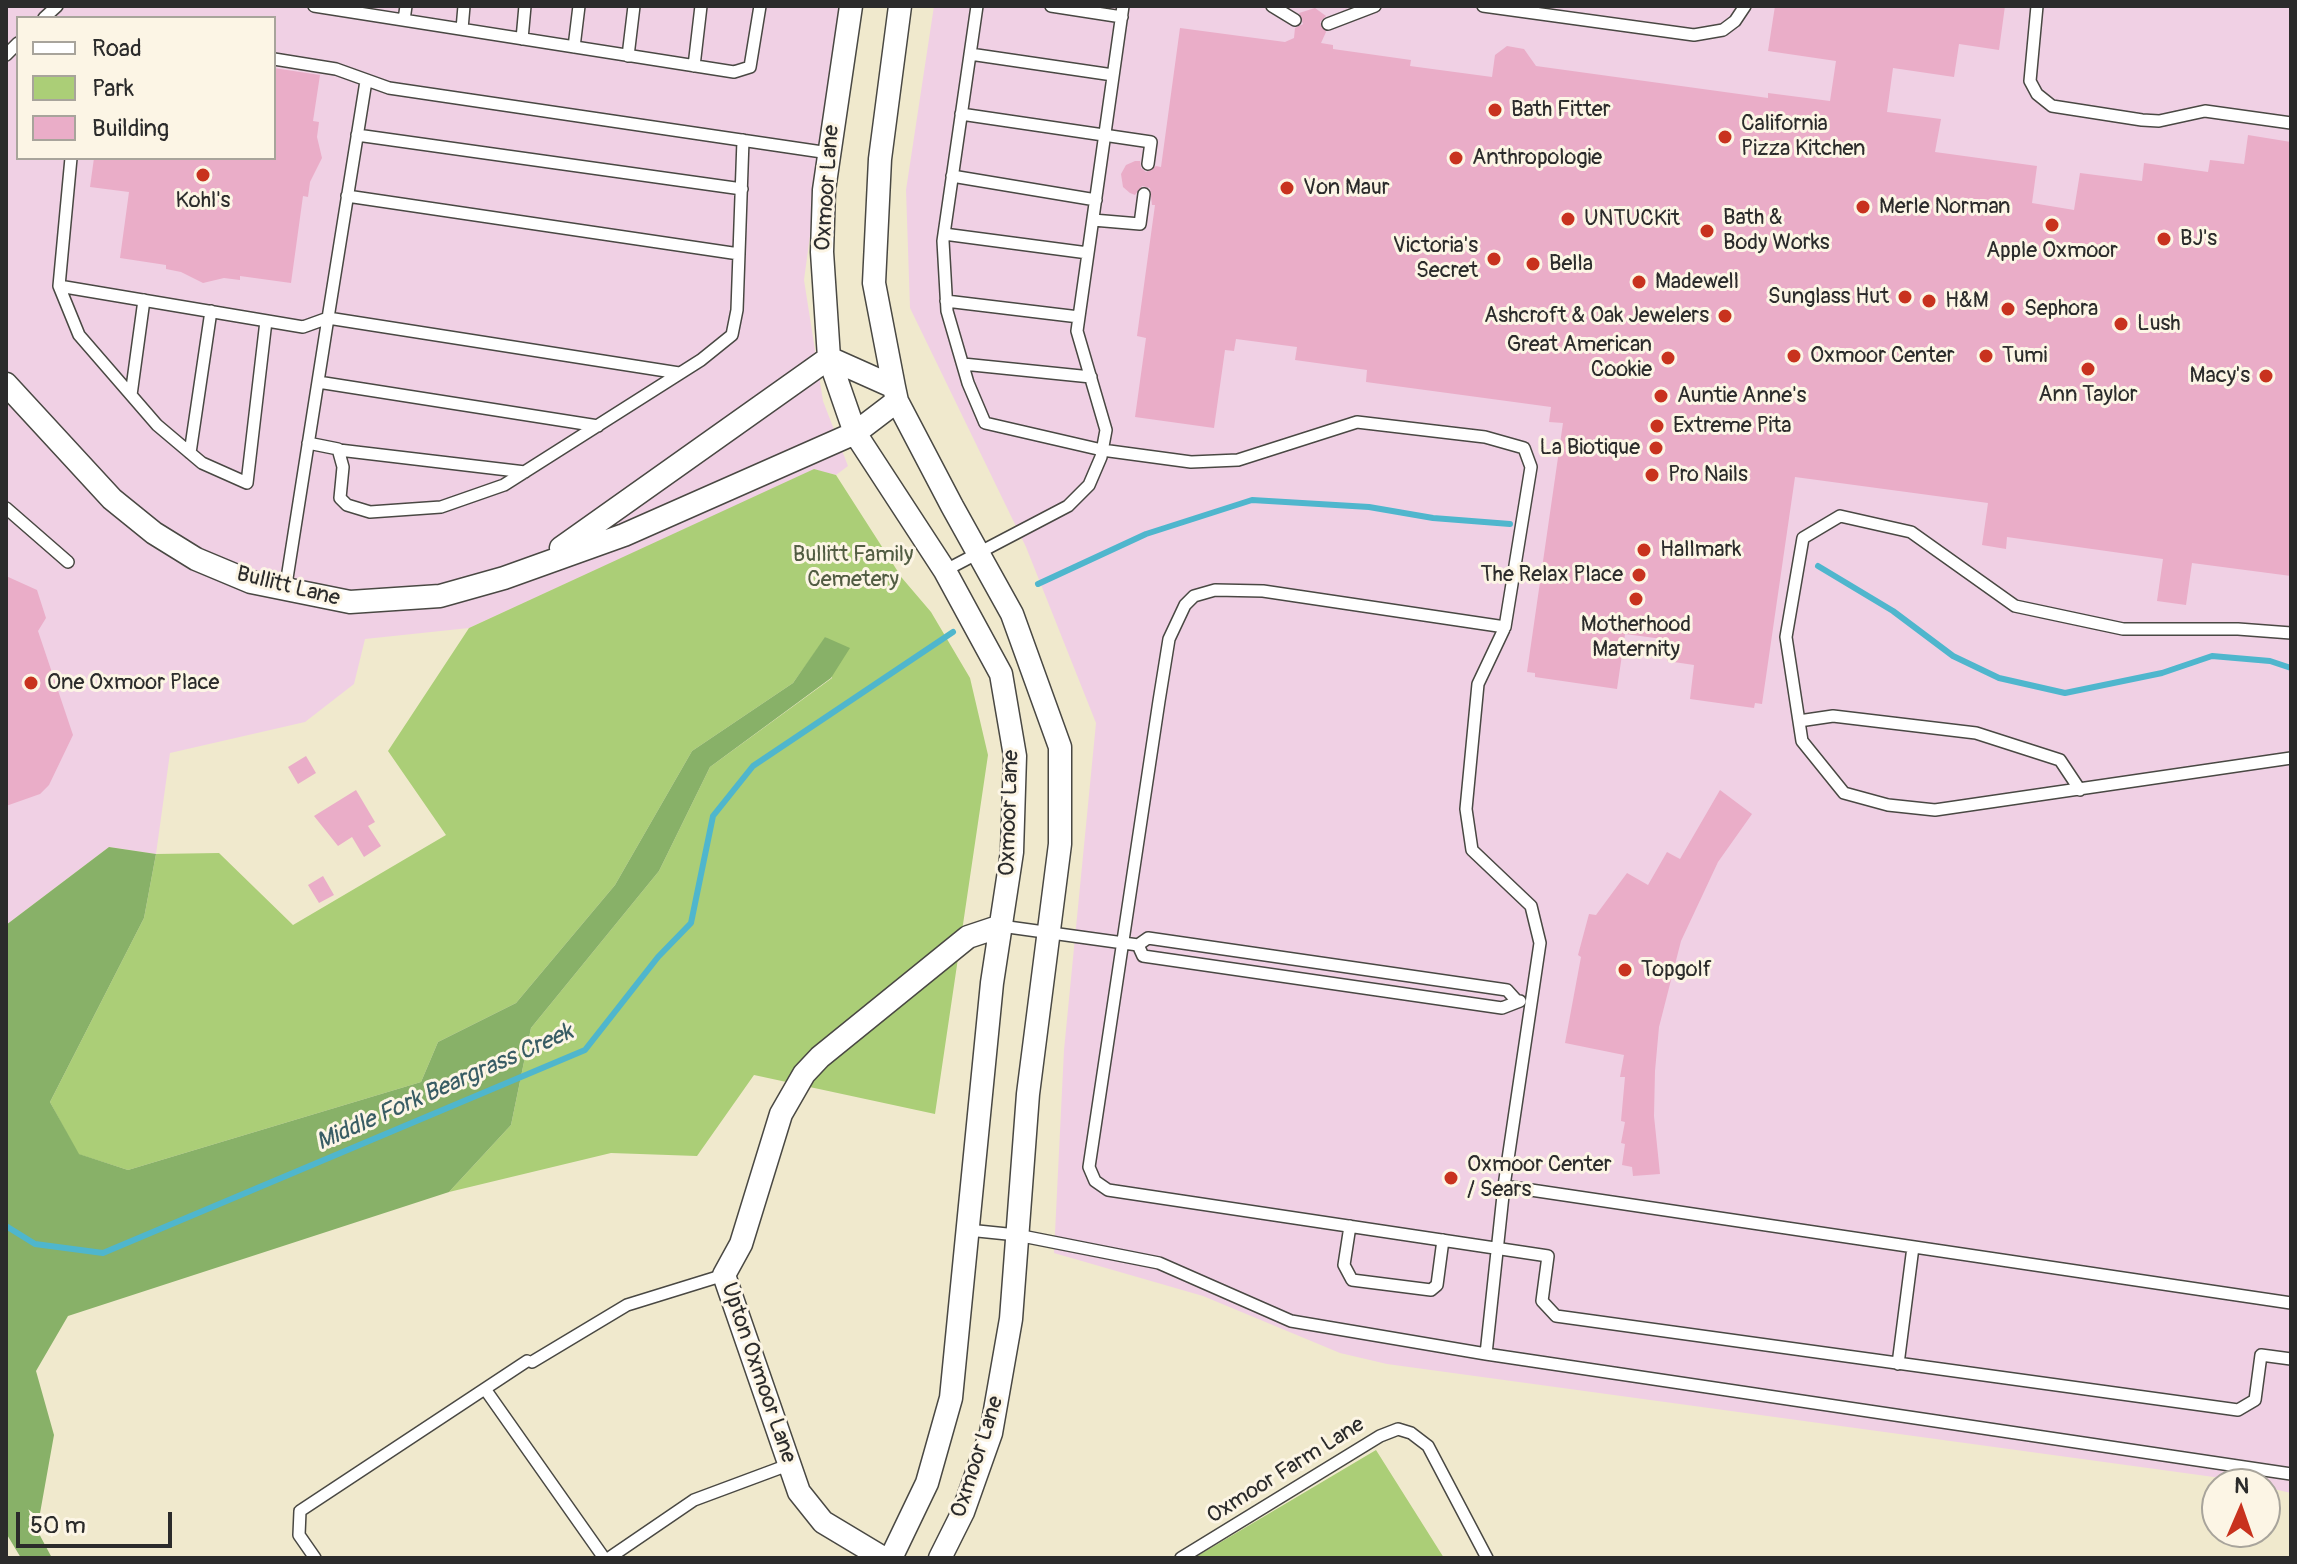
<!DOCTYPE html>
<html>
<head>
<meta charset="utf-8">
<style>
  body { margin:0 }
  #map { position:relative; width:2297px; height:1564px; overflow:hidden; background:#f0e9cd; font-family:Pangolin,sans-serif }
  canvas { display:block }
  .frame { position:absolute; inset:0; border:8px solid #2b2b2b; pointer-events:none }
  .legend { position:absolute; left:16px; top:16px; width:260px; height:144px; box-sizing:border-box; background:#fcf5e5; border:2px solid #a8a49b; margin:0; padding:10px 14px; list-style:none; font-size:24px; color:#2b2b2b }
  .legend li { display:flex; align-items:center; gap:16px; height:40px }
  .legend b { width:40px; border:2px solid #a8a49b }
  .north { position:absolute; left:2201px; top:1468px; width:80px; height:80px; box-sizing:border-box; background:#fcf5e5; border:2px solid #a8a49b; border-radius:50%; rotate:2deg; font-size:22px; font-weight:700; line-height:32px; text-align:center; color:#2b2b2b }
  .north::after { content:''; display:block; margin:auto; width:28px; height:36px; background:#c8321e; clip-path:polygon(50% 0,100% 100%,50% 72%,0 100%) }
  .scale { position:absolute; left:16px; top:1512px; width:156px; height:36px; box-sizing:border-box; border:4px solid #2b2b2b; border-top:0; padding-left:10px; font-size:24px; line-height:28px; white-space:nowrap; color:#2b2b2b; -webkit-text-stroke:6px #fcf5e5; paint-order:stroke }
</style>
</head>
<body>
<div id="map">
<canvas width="2297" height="1564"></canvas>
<div class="frame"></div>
<ul class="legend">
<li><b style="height:10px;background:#fff"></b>Road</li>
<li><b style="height:22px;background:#abce77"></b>Park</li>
<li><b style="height:22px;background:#eaadc8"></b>Building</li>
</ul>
<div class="north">N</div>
<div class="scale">50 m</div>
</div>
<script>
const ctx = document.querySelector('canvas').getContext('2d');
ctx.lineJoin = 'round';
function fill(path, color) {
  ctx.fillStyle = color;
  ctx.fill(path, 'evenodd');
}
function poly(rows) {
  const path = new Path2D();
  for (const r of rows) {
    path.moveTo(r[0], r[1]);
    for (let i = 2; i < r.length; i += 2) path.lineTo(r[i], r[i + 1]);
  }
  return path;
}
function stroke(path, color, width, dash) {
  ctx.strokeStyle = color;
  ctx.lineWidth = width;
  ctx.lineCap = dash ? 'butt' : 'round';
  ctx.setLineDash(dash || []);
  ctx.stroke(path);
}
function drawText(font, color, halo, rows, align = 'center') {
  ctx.font = font + ' Pangolin,sans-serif';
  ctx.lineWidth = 6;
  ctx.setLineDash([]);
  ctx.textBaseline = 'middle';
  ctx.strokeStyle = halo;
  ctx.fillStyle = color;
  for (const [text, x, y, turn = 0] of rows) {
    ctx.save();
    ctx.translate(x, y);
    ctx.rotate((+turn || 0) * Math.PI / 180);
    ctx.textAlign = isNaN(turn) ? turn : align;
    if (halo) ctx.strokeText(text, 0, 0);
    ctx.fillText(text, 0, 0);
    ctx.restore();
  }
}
fill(poly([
  [6,6,841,6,804,280,823,401,848,466,836,475,814,470,469,628,365,639,354,684,305,722,170,753,156,854,109,847,6,925],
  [18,18,274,18,274,158,18,158],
  [934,6,2291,6,2291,1493,2265,1487,2265,1484,1387,1364,1340,1353,1203,1296,1054,1253,1064,1050,1096,723,1026,547,910,308,906,190]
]), '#f0d0e4');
fill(poly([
  [814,469,836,475,902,578,931,612,970,678,988,755,935,1114,754,1075,697,1156,611,1153,449,1192,511,1125,531,1028,659,871,710,767,832,678,826,637,793,683,692,751,615,885,516,1003,438,1042,421,1082,128,1170,78,1154,50,1102,144,918,156,854,219,853,293,925,446,835,388,751,469,628],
  [1376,1450,1444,1558,1194,1558]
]), '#abce77');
fill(poly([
  [825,637,850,648,831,678,710,767,659,871,531,1028,511,1125,449,1192,68,1316,36,1371,54,1435,37,1530,52,1558,21,1558,6,1533,6,925,109,847,156,854,144,918,50,1102,79,1154,128,1170,421,1082,438,1042,516,1003,615,885,692,751,793,683]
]), '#88b168');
stroke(poly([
  [1818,566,1893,611,1953,656,1999,678,2065,693,2162,673,2212,656,2270,661,2291,668],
  [1038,584,1146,534,1252,500,1369,507,1433,518,1510,524],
  [6,1226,35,1244,103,1253,585,1050,658,957,691,923,713,816,753,766,953,632]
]), '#4fb6cd', 6);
fill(poly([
  [1775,6,2005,6,1999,50,1959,44,1954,77,1893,68,1887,112,1941,119,1935,152,2037,166,2032,203,2074,210,2080,173,2142,181,2144,163,2208,172,2210,160,2244,164,2248,135,2291,142,2291,576,2192,563,2186,605,2157,601,2163,559,2007,537,2006,549,1982,545,1988,503,1795,477,1762,704,1755,703,1754,708,1690,699,1694,665,1667,661,1670,640,1625,634,1617,689,1535,677,1535,673,1527,672,1563,423,1549,422,1551,407,1366,382,1367,370,1295,360,1297,347,1236,339,1234,351,1225,350,1214,428,1135,417,1146,338,1137,336,1155,205,1152,205,1150,188,1142,186,1135,195,1130,193,1123,187,1121,174,1126,165,1135,161,1140,161,1141,168,1146,172,1156,166,1161,167,1180,28,1285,42,1294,38,1295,28,1303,24,1299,13,1315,8,1326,16,1320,22,1326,32,1321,43,1333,45,1333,49,1411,60,1410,66,1492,77,1495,55,1507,46,1524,49,1536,66,1768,98,1768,93,1830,101,1836,61,1768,51],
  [274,68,320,75,313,121,319,122,317,137,322,158,310,182,308,197,303,196,291,283,240,276,240,280,224,278,203,283,181,272,166,269,166,265,120,258,129,192,90,187,94,158,274,158],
  [6,576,37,590,46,618,38,631,73,735,49,785,40,794,6,806],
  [306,756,316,773,298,784,288,767],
  [356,790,375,822,368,826,381,846,364,857,352,837,338,846,314,816],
  [1720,790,1752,814,1718,862,1681,941,1659,1027,1655,1071,1654,1116,1660,1174,1633,1176,1632,1167,1622,1165,1625,1144,1621,1143,1625,1122,1621,1121,1625,1077,1620,1077,1624,1055,1565,1043,1581,957,1578,955,1589,914,1596,915,1627,873,1648,885,1667,852,1680,859],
  [323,876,334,895,319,903,308,885]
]), '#eaadc8');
const service = poly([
  [314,6,734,72,750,67,760,6],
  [977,6,943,241,947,311,968,383,985,423,1102,450,1191,462,1238,460,1357,422,1485,437,1524,448,1531,467,1505,627,1478,684,1466,809,1472,850,1531,906,1540,943,1504,1186,1486,1354],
  [1051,6,1122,17],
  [1272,6,1295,20],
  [1483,6,1694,35,1723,30,1735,21,1745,6],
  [2037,6,2030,81,2037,94,2052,106,2142,120,2159,121,2205,111,2291,123],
  [44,18,57,6],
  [404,20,406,6],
  [1328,24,1375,6],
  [462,29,464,6],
  [522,39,525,6],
  [574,47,579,6],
  [970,54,1113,75],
  [6,55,18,43],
  [628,56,634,6],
  [274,59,336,69,389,88,829,153],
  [694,66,701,6],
  [961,114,1151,142,1148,164],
  [357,135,742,189],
  [71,158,59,286,303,327,328,318,366,81],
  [952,176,1096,200],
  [347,196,739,254],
  [1093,220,1140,224,1144,194],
  [944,234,1088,253],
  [59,286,79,335,157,425,202,463,247,483,266,321],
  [946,301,1079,317],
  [963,364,1091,377],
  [318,382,598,426],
  [131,395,144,300],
  [308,443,338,449,343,467,340,498,347,505,370,512,441,507,504,485,701,360,732,335,737,310,743,140],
  [339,450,525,472],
  [190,453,211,311],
  [6,508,68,562],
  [944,571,1068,506,1089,485,1101,457,1106,430,1077,331,1123,6],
  [285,591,328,318,679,373],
  [1505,627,1263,591,1215,590,1194,596,1185,605,1169,639,1159,701,1089,1167,1095,1181,1108,1190,1548,1256,1542,1301,1556,1316,2238,1410,2255,1400,2261,1355,2291,1359],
  [2291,633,2238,629,2123,629,2015,606,1911,532,1840,516,1803,538,1786,637,1802,741,1844,793,1888,805,1935,810,2291,758],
  [1799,721,1833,716,1976,733,2060,760,2080,790],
  [1001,926,1138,945,1148,938,1507,990,1516,1000],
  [1138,945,1143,956,1502,1008,1520,1001],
  [1504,1186,2291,1303],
  [1350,1226,1344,1265,1352,1280,1431,1290,1437,1285,1443,1240],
  [968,1230,1017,1235,1159,1263,1291,1321,1486,1354,2291,1474],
  [532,1362,627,1305,724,1275],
  [1898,1364,1913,1247],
  [485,1389,604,1558],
  [315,1558,299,1535,300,1511,527,1361],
  [609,1558,694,1500,788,1465],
  [1181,1558,1380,1436,1398,1429,1411,1433,1428,1446,1487,1558]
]);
const minor = poly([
  [851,6,824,190,822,252,829,358,855,433,945,571,1001,674,1015,756,1012,852,992,983,951,1398,927,1483,891,1558],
  [900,6,880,159,874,283,894,387,897,401,952,506,1012,614,1060,747,1060,844,1028,1094,1011,1319,991,1433,963,1512,940,1558],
  [6,384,112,499,154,533,196,559,251,582,350,602,440,596,504,578,624,535,855,433,897,401],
  [561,548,829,358,894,387],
  [883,1558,823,1522,799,1492,724,1275,741,1244,781,1114,804,1074,820,1057,968,937,1001,926]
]);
stroke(service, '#494843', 14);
stroke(minor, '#494843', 25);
stroke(service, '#fff', 11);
stroke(minor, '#fff', 22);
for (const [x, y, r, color] of [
  [1495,110,8,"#c8321e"],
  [1725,137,8,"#c8321e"],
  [1456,158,8,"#c8321e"],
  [203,175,8,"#c8321e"],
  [1287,188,8,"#c8321e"],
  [1863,207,8,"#c8321e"],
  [1568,219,8,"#c8321e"],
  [2052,225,8,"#c8321e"],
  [1707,231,8,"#c8321e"],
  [2164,239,8,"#c8321e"],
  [1494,259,8,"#c8321e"],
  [1533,264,8,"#c8321e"],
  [1639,282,8,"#c8321e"],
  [1905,297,8,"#c8321e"],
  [1929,301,8,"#c8321e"],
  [2008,309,8,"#c8321e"],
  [1725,316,8,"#c8321e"],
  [2121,324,8,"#c8321e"],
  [1794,356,8,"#c8321e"],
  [1986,356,8,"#c8321e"],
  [1668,358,8,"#c8321e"],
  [2088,369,8,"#c8321e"],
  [2266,376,8,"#c8321e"],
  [1661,396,8,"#c8321e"],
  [1657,426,8,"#c8321e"],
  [1656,448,8,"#c8321e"],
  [1652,475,8,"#c8321e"],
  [1644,550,8,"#c8321e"],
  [1639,575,8,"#c8321e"],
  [1636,599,8,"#c8321e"],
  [31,683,8,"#c8321e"],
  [1625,970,8,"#c8321e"],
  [1451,1178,8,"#c8321e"]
]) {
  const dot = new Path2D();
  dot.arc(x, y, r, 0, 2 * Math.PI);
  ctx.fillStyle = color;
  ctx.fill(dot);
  stroke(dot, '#fcf5e5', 3);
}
drawText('22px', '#2b2b2b', '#fcf5e5', [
  ["Bath Fitter",1511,110],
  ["California",1741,124],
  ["Pizza Kitchen",1741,149],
  ["Anthropologie",1472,158],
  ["Von Maur",1303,188],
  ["Kohl's",203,201,"center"],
  ["Merle Norman",1879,207],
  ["Bath &",1723,218],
  ["Body Works",1723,243],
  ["UNTUCKit",1584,219],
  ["BJ's",2180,239],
  ["Victoria's",1478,246,"right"],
  ["Secret",1478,271,"right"],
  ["Apple Oxmoor",2052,251,"center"],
  ["Bella",1549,264],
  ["Madewell",1655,282],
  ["Sunglass Hut",1889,297,"right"],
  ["H&M",1945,301],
  ["Sephora",2024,309],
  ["Ashcroft & Oak Jewelers",1709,316,"right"],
  ["Lush",2137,324],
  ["Great American",1652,345,"right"],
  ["Cookie",1652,370,"right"],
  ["Oxmoor Center",1810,356],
  ["Tumi",2002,356],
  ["Macy's",2250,376,"right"],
  ["Ann Taylor",2088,395,"center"],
  ["Auntie Anne's",1677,396],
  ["Extreme Pita",1673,426],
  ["La Biotique",1640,448,"right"],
  ["Pro Nails",1668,475],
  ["Hallmark",1660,550],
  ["The Relax Place",1623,575,"right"],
  ["Motherhood",1636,625,"center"],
  ["Maternity",1636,650,"center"],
  ["One Oxmoor Place",47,683],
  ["Topgolf",1641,970],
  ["Oxmoor Center",1467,1165],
  ["/ Sears",1467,1190]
], 'left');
drawText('22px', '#2b2b2b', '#fcf5e5', [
  ["Oxmoor Lane",828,188,-86],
  ["Bullitt Lane",288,587,14],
  ["Oxmoor Lane",1010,813,-88],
  ["Upton Oxmoor Lane",758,1373,71],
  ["Oxmoor Lane",978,1457,-72],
  ["Oxmoor Farm Lane",1286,1471,-32]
]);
drawText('22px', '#515c42', '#fcf5e5', [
  ["Bullitt Family",853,555],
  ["Cemetery",853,580]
]);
drawText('italic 24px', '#385c64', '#fcf5e5', [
  ["Middle Fork Beargrass Creek",445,1088,-24]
]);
</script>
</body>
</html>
